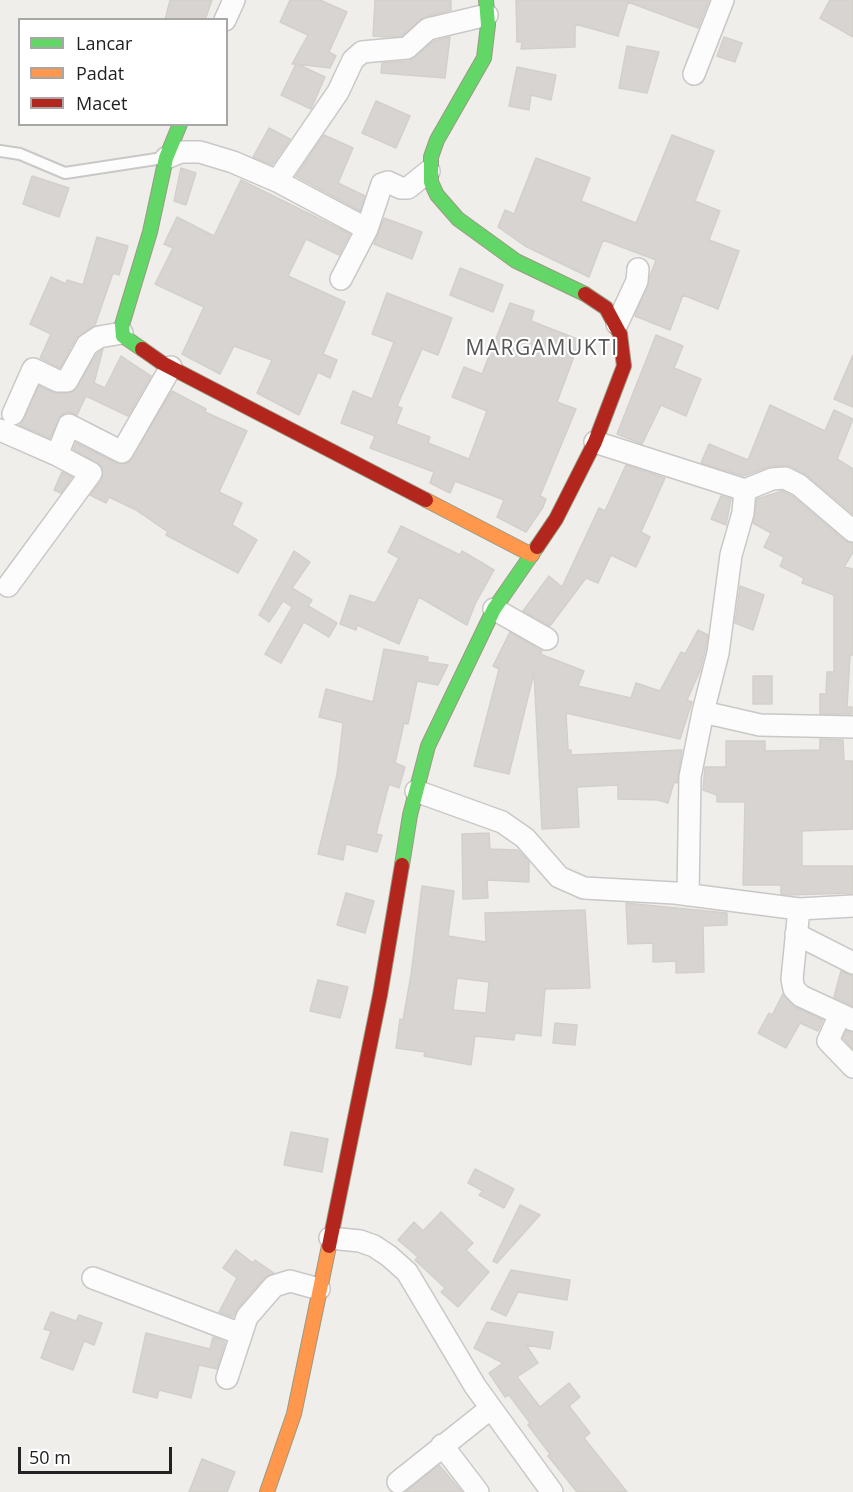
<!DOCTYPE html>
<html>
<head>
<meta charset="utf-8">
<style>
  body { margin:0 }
  #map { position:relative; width:853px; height:1492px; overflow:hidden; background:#f0eeeb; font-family:"Open Sans",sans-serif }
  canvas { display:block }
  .legend { position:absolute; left:18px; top:18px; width:210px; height:108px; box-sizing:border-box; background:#fff; border:2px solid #a7a7a7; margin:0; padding:8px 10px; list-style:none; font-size:18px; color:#222 }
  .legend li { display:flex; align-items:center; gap:12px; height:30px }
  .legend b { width:30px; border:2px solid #a7a7a7 }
  .scale { position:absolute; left:18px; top:1447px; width:154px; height:27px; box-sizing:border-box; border:3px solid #222; border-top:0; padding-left:8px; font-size:18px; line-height:21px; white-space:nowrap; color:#222; -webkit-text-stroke:4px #fff; paint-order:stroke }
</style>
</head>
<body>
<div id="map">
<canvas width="853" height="1492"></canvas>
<ul class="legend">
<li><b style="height:8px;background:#63d668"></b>Lancar</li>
<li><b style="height:8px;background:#ff974d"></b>Padat</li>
<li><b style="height:8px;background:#b3261e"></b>Macet</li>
</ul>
<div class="scale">50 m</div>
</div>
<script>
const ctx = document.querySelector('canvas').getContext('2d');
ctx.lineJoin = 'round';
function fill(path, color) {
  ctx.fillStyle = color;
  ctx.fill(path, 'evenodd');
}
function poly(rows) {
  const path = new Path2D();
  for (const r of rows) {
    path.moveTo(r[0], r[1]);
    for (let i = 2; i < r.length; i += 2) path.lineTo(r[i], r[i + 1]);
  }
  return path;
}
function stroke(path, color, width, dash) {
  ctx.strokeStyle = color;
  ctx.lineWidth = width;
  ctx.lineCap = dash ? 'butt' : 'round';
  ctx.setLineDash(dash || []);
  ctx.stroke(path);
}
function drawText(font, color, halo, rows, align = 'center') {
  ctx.font = font + ' "Open Sans",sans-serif';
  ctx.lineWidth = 4.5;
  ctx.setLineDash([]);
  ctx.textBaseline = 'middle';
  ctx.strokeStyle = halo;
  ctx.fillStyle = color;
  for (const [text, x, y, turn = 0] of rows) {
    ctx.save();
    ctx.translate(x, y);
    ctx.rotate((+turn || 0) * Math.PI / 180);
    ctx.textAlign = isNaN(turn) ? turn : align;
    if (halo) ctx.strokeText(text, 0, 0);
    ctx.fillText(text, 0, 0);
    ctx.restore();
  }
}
const building = poly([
  [170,0,212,0,205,20,165,20,170,0],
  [290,0,320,0,347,12,329,52,336,56,330,68,297,64,325,77,311,109,281,95,296,64,292,64,308,35,280,22,290,0],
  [375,0,451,0,451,10,425,17,402,36,385,37,373,36,375,0],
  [516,0,709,0,698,28,628,2,618,36,575,24,575,47,521,49,522,42,517,42,516,0],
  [830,0,853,0,853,37,820,18,830,0],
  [450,37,445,78,381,73,382,63,409,61,434,41,450,37],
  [724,37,742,43,735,62,717,56,724,37],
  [627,46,659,52,647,93,619,88,627,46],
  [517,67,556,75,551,100,531,95,529,110,509,106,517,67],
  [376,101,410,116,396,148,362,133,376,101],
  [269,128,290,139,272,165,253,157,269,128],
  [324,135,353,148,338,183,365,196,360,211,296,176,324,135],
  [672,135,714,151,695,201,720,211,709,240,739,251,718,309,683,295,670,330,635,316,656,260,603,240,589,277,525,246,498,227,505,210,514,214,536,158,590,178,581,201,636,223,672,135],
  [181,168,196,173,186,205,174,201,181,168],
  [32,176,69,188,59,217,23,204,32,176],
  [241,180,350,234,339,255,306,239,288,276,345,302,323,354,337,360,330,378,318,372,299,415,257,393,272,360,234,346,220,374,182,354,204,307,155,284,173,248,164,244,177,217,214,236,241,180],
  [384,218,422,232,412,259,374,244,384,218],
  [97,237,128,246,119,275,113,273,95,325,76,338,60,368,40,358,51,334,30,324,51,277,66,284,67,280,83,285,97,237],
  [460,268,503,285,493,312,450,295,460,268],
  [387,293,452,318,438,355,422,349,397,406,402,408,396,424,430,437,428,443,469,459,487,411,452,397,464,367,482,374,510,303,534,311,531,321,580,340,557,402,576,409,540,496,546,499,543,507,526,532,497,517,504,500,455,481,450,493,430,483,434,472,370,448,375,436,341,423,353,391,372,399,394,342,372,334,387,293],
  [656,335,683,346,674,368,701,379,686,416,661,405,642,444,617,434,656,335],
  [103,349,94,383,105,388,121,356,151,376,128,416,86,396,77,415,69,412,61,415,50,438,20,425,39,386,57,394,73,392,97,354,103,349],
  [853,355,853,407,834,399,853,355],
  [172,391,206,409,205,412,247,431,219,492,242,503,232,525,257,540,238,573,166,535,168,532,136,510,109,497,106,503,90,495,102,480,102,467,73,449,76,443,116,463,128,463,172,391],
  [770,405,825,431,834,410,853,419,837,459,853,469,853,514,807,475,790,466,771,466,744,476,701,463,709,444,748,460,770,405],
  [626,465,665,478,641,532,650,537,636,567,611,555,598,583,586,578,550,626,523,611,549,576,562,587,599,508,605,511,626,465],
  [62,472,72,477,61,493,54,490,62,472],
  [782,491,792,496,845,541,853,543,853,552,844,567,853,569,853,655,850,655,847,707,852,707,852,714,820,714,820,694,826,694,827,672,834,672,834,595,802,583,804,578,780,566,784,557,764,547,771,533,753,523,757,499,782,491],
  [721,496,731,499,726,525,711,519,721,496],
  [401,526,460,555,462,551,494,570,475,604,467,625,419,597,399,644,357,625,356,630,340,624,350,595,375,603,399,558,388,552,401,526],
  [294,551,310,562,292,588,312,600,308,606,337,623,329,637,304,622,281,663,265,654,292,607,283,601,269,622,259,615,294,551],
  [740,586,764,595,753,630,735,623,740,586],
  [698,630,708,635,705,651,700,671,687,700,692,702,680,739,566,713,568,750,571,750,571,755,682,750,677,783,674,782,668,803,658,800,618,799,618,785,577,787,579,827,542,829,534,673,509,774,474,766,499,669,493,666,510,632,542,651,540,654,584,671,578,686,631,698,636,683,660,691,681,652,685,654,698,630],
  [384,649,428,657,427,662,448,665,438,685,417,681,408,724,404,723,395,763,405,767,399,788,389,784,376,834,382,835,377,852,346,844,343,860,318,854,337,775,343,723,319,717,326,689,373,702,384,649],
  [753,676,772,676,772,704,753,704,753,676],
  [820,739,843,740,844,761,853,761,853,829,802,831,802,866,853,866,853,893,788,895,781,894,781,885,743,885,745,802,717,802,717,795,703,790,705,767,726,767,726,741,765,741,765,751,820,750,820,739],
  [489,833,490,849,518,850,529,862,529,882,487,880,488,898,463,899,462,834,489,833],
  [422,886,454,891,448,936,486,942,485,913,585,910,590,988,545,989,541,1036,515,1033,514,1040,475,1036,471,1065,424,1056,425,1052,396,1048,400,1019,403,1020,411,975,422,886],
  [457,978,489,982,486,1013,453,1010,457,978],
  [346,893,374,901,365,933,337,925,346,893],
  [626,903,727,913,727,925,703,926,704,972,676,973,676,961,653,962,653,943,628,944,626,903],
  [841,971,853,976,853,1006,834,997,841,971],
  [318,980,348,987,340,1018,310,1011,318,980],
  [783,994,795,1007,823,1020,818,1031,800,1023,786,1048,758,1033,769,1013,772,1015,783,994],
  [555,1023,577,1025,575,1045,553,1043,555,1023],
  [846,1031,853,1033,853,1049,843,1038,846,1031],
  [291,1132,328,1139,322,1172,284,1165,291,1132],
  [475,1169,514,1189,504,1208,479,1195,483,1191,468,1183,475,1169],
  [520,1205,540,1215,497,1263,493,1261,520,1205],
  [441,1212,473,1243,466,1250,489,1272,458,1307,441,1292,445,1288,415,1260,418,1257,398,1240,414,1222,423,1231,441,1212],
  [236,1250,253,1263,255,1260,274,1273,264,1278,237,1309,233,1317,219,1312,237,1278,223,1268,236,1250],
  [511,1270,570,1280,567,1300,518,1292,506,1316,491,1309,511,1270],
  [51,1312,76,1321,79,1315,102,1323,94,1345,84,1341,73,1370,41,1358,51,1331,44,1329,51,1312],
  [487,1322,553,1332,550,1349,526,1345,538,1363,517,1377,540,1407,569,1383,580,1397,569,1406,590,1433,584,1438,627,1492,577,1492,548,1456,550,1454,528,1425,530,1423,509,1395,505,1397,489,1373,503,1363,474,1348,487,1322],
  [146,1333,210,1349,213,1337,225,1342,217,1369,199,1365,191,1398,159,1390,157,1398,133,1392,146,1333],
  [202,1459,235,1472,227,1492,189,1492,202,1459],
  [439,1465,462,1492,406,1492,408,1490,439,1465]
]);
fill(building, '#d7d4d2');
stroke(building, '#d3d0cc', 1.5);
const lane = poly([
  [0,151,20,154,65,173,163,158]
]);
const street = poly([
  [225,20,234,0],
  [694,74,723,0],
  [166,158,181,152,200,152,233,162,277,181,367,229,382,184,388,182,401,188,408,188,429,171],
  [277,181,338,92,353,60,362,52,407,48,428,29,487,15],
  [341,279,367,229],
  [617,324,637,281,638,269],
  [13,414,33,369,58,381,67,381,87,345,99,337,122,333],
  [0,430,57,455],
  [595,442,745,490,772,479,785,478,799,485,853,531],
  [8,586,91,473,57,455,69,425,122,452,171,367],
  [494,609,547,639],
  [703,712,760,725,853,727],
  [416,791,502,822,525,838,559,877,584,888,675,893,799,909,853,906],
  [688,895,690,777,703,712,718,653,731,555,743,513,745,490],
  [799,909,792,979,794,989,801,996,853,1020],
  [796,934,853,963],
  [840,1014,828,1041,853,1067],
  [330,1238,360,1241,374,1246,389,1256,407,1272,475,1386,552,1492],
  [93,1278,241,1334],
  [227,1378,247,1317,274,1286,290,1281,319,1289],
  [442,1445,478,1492],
  [398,1482,491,1408]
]);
const fast = poly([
  [486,0,488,25,484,58,437,140,431,157,431,182,437,195,458,219,516,261,585,294],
  [142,349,123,336,122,325,150,232,166,158,180,124],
  [402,865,410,815,428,746,494,609,537,547]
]);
const slow = poly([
  [426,500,532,555],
  [267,1492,294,1414,329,1246]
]);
const jam = poly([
  [142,349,162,363,426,500],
  [537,547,556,519,595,442,624,366,620,334,606,308,585,294],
  [329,1246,380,995,402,865]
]);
stroke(lane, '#c9c8c7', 14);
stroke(street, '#c9c8c7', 24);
stroke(fast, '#999a82', 16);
stroke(slow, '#999a82', 16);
stroke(jam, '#999a82', 16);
stroke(lane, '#fdfcfc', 10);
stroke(street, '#fdfcfc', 21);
stroke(fast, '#63d668', 14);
stroke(slow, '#ff974d', 14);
stroke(jam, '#b3261e', 14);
ctx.letterSpacing = '1.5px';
drawText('21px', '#555', '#fff', [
  ["MARGAMUKTI",542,349]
]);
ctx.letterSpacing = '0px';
</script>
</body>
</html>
